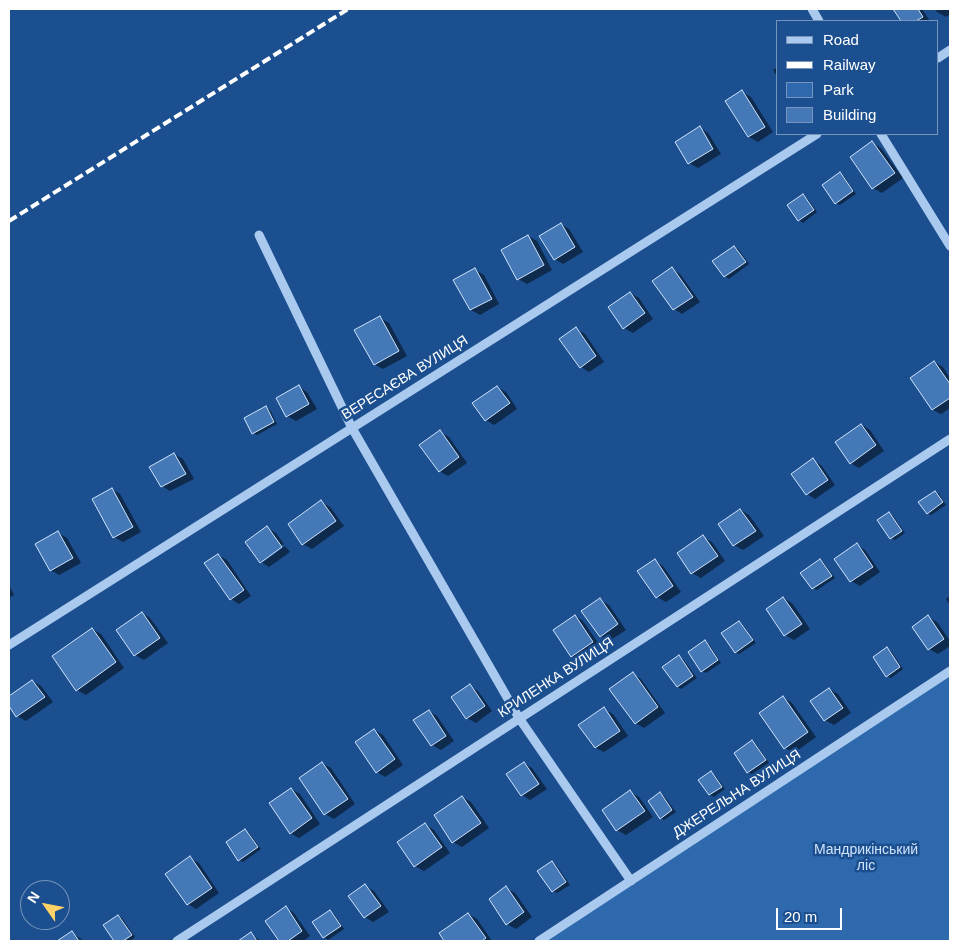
<!DOCTYPE html>
<html>
<head>
<meta charset="utf-8">
<style>
  body { margin:0 }
  #map { position:relative; width:959px; height:950px; overflow:hidden; background:#1b4f8f; font-family:Arial,sans-serif }
  canvas { display:block }
  .frame { position:absolute; inset:0; border:10px solid #fff; pointer-events:none }
  .legend { position:absolute; left:776px; top:20px; width:162px; height:115px; box-sizing:border-box; background:#1b4f8f; border:1px solid #7695bc; margin:0; padding:6px 9px; list-style:none; font-size:15px; color:#fff }
  .legend li { display:flex; align-items:center; gap:10px; height:25px }
  .legend b { width:25px; border:1px solid #7695bc }
  .north { position:absolute; left:20px; top:880px; width:50px; height:50px; box-sizing:border-box; background:#1b4f8f; border:1px solid #7695bc; border-radius:50%; rotate:303deg; font-size:14px; font-weight:700; line-height:20px; text-align:center; color:#fff }
  .north::after { content:''; display:block; margin:auto; width:18px; height:22px; background:#ffd166; clip-path:polygon(50% 0,100% 100%,50% 72%,0 100%) }
  .scale { position:absolute; left:776px; top:908px; width:66px; height:22px; box-sizing:border-box; border:2px solid #fff; border-top:0; padding-left:6px; font-size:15px; line-height:18px; white-space:nowrap; color:#fff; -webkit-text-stroke:4px #1b4f8f; paint-order:stroke }
</style>
</head>
<body>
<div id="map">
<canvas width="959" height="950"></canvas>
<div class="frame"></div>
<ul class="legend">
<li><b style="height:6px;background:#a9c9ee"></b>Road</li>
<li><b style="height:6px;background:#fff"></b>Railway</li>
<li><b style="height:14px;background:#2e69ad"></b>Park</li>
<li><b style="height:14px;background:#4478b7"></b>Building</li>
</ul>
<div class="north">N</div>
<div class="scale">20 m</div>
</div>
<script>
const ctx = document.querySelector('canvas').getContext('2d');
ctx.lineJoin = 'round';
function fill(path, color) {
  ctx.fillStyle = color;
  ctx.fill(path, 'evenodd');
}
function poly(rows) {
  const path = new Path2D();
  for (const r of rows) {
    path.moveTo(r[0], r[1]);
    for (let i = 2; i < r.length; i += 2) path.lineTo(r[i], r[i + 1]);
  }
  return path;
}
function stroke(path, color, width, dash) {
  ctx.strokeStyle = color;
  ctx.lineWidth = width;
  ctx.lineCap = dash ? 'butt' : 'round';
  ctx.setLineDash(dash || []);
  ctx.stroke(path);
}
function drawText(font, color, halo, rows, align = 'center') {
  ctx.font = font + ' Arial,sans-serif';
  ctx.lineWidth = 5;
  ctx.setLineDash([]);
  ctx.textBaseline = 'middle';
  ctx.strokeStyle = halo;
  ctx.fillStyle = color;
  for (const [text, x, y, turn = 0] of rows) {
    ctx.save();
    ctx.translate(x, y);
    ctx.rotate((+turn || 0) * Math.PI / 180);
    ctx.textAlign = isNaN(turn) ? turn : align;
    if (halo) ctx.strokeText(text, 0, 0);
    ctx.fillText(text, 0, 0);
    ctx.restore();
  }
}
fill(poly([
  [950,671,950,941,539,941]
]), '#2e69ad');
fill(poly([
  [895,9,922,9,930,21,902,21],
  [935,9,950,9,950,14,946,17,937,12],
  [778,67,778,78,773,70],
  [742,92,751,97,773,132,758,142,749,137,727,101],
  [700,128,708,133,721,154,698,168,689,163],
  [872,143,881,148,903,178,882,193,873,188,851,158],
  [840,174,844,176,856,194,840,205,836,203],
  [803,195,807,198,817,212,803,223,799,220],
  [561,224,569,229,583,252,563,264,555,259],
  [528,236,537,241,552,270,527,284,518,279],
  [734,247,738,249,749,264,729,279,725,276],
  [672,269,680,274,700,302,682,314,674,309],
  [475,270,484,275,499,304,480,315,471,310,455,280],
  [630,293,639,298,653,319,633,333,624,328],
  [380,318,389,323,407,356,383,369,374,364],
  [576,329,585,334,604,362,589,372,581,367],
  [934,362,943,367,950,378,950,408,941,414,933,410,911,378],
  [299,387,307,392,317,409,296,421,287,416],
  [497,387,506,392,517,409,494,425,486,420],
  [266,408,270,410,277,424,257,435,253,433],
  [862,425,870,430,884,451,859,468,850,463],
  [440,432,449,437,467,463,448,476,439,471],
  [174,454,183,459,194,479,170,491,162,486],
  [813,460,821,465,835,485,815,499,807,494],
  [112,489,120,494,141,532,123,542,114,537],
  [935,492,939,494,946,505,931,515,927,513],
  [321,502,330,507,344,526,312,549,303,544],
  [741,510,749,515,764,536,743,550,734,545],
  [889,514,893,516,905,533,895,540,891,538],
  [267,528,276,533,284,544,262,560,262,563,285,546,290,552,269,567,261,562],
  [58,533,67,538,81,563,59,575,51,570],
  [703,537,712,542,725,561,701,578,692,573],
  [857,545,865,550,880,572,860,586,851,581],
  [218,555,227,560,251,596,239,604,231,599],
  [820,560,824,563,835,578,817,590,813,588],
  [655,561,663,566,681,592,666,602,657,597,639,572],
  [9,585,14,595,9,598],
  [950,596,950,605,946,599],
  [783,598,792,603,810,629,794,640,785,635],
  [600,600,609,605,626,630,609,641,600,636],
  [142,613,150,618,168,643,144,660,135,655],
  [575,616,583,621,601,647,581,661,572,656],
  [928,617,937,622,950,641,950,646,938,654,929,649,914,627],
  [739,622,743,625,756,643,739,654,735,652],
  [92,629,101,634,124,668,86,695,77,690],
  [705,642,709,644,721,663,706,673,702,671],
  [887,649,891,651,903,669,891,678,887,676],
  [679,657,683,659,697,678,681,689,678,687],
  [633,674,641,679,665,713,644,728,635,723],
  [32,681,41,686,53,702,26,721,17,716,9,704,9,698],
  [470,686,478,691,492,711,476,723,467,718],
  [829,689,838,694,851,713,834,725,825,720],
  [784,698,792,703,816,737,794,753,785,748],
  [604,709,613,714,628,736,604,752,596,748,580,725],
  [429,711,437,716,454,741,441,750,432,745],
  [374,730,383,735,403,765,385,777,377,772],
  [752,742,756,744,769,763,752,774,748,772],
  [322,763,331,768,355,804,334,819,325,814],
  [524,763,532,768,547,789,530,800,522,795],
  [711,773,715,775,725,789,714,797,710,795,700,780],
  [291,789,300,794,320,824,299,838,290,833],
  [630,792,639,797,653,817,626,835,617,830],
  [660,794,664,796,676,812,664,820,660,818],
  [462,797,471,802,489,828,462,847,453,842],
  [426,825,434,830,450,853,424,871,415,866],
  [245,831,249,833,261,849,243,862,239,860],
  [190,858,199,863,219,893,196,909,188,904],
  [552,862,556,865,570,885,557,893,553,891],
  [365,886,374,891,389,912,373,922,365,917],
  [506,888,515,893,532,917,516,929,507,924],
  [286,908,294,913,310,936,303,941,280,941,266,921],
  [330,912,334,914,344,929,328,940,324,937,314,923],
  [468,914,477,919,492,941,446,941,440,934],
  [118,916,122,918,135,937,130,941,116,941,105,926],
  [72,933,80,938,83,941,60,941],
  [251,934,261,941,240,941]
]), '#0007');
const building = poly([
  [893,9,918,9,923,17,916,21,901,21,893,9],
  [742,90,765,127,748,137,725,101,742,90],
  [700,126,713,149,688,164,675,142,700,126],
  [872,141,895,173,872,189,850,157,872,141],
  [840,172,853,191,835,204,822,185,840,172],
  [803,194,814,210,798,221,787,205,803,194],
  [561,223,575,247,554,260,539,236,561,223],
  [528,235,544,265,517,280,501,250,528,235],
  [734,246,746,262,724,277,712,261,734,246],
  [672,267,693,297,673,310,652,281,672,267],
  [475,268,492,299,470,310,453,280,475,268],
  [630,292,645,313,623,329,608,307,630,292],
  [380,316,399,351,374,365,354,330,380,316],
  [576,327,596,356,580,368,559,339,576,327],
  [934,361,950,384,950,398,932,410,910,378,934,361],
  [299,385,309,404,286,417,276,398,299,385],
  [497,386,510,403,485,421,472,403,497,386],
  [266,406,274,422,252,434,244,418,266,406],
  [861,424,876,445,850,464,835,442,861,424],
  [440,430,459,457,439,472,419,445,440,430],
  [174,453,186,474,161,487,149,467,174,453],
  [813,458,828,480,806,495,791,474,813,458],
  [112,488,133,527,113,538,92,499,112,488],
  [935,491,943,502,927,514,918,502,935,491],
  [321,500,336,521,302,545,288,524,321,500],
  [740,509,756,531,733,546,718,524,740,509],
  [889,512,902,531,890,539,877,520,889,512],
  [267,526,282,547,260,563,245,542,267,526],
  [58,531,73,558,50,571,35,544,58,531],
  [703,535,718,556,691,574,677,553,703,535],
  [857,543,873,567,850,582,834,559,857,543],
  [218,554,244,590,230,600,204,563,218,554],
  [655,559,673,586,656,598,637,571,655,559],
  [820,559,832,576,812,589,800,573,820,559],
  [783,597,802,624,784,636,766,609,783,597],
  [600,598,618,624,600,637,581,611,600,598],
  [142,612,160,638,134,656,116,630,142,612],
  [575,615,593,642,571,657,553,630,575,615],
  [928,615,944,639,928,650,912,627,928,615],
  [739,621,753,640,735,653,721,633,739,621],
  [92,628,116,662,76,691,52,656,92,628],
  [705,640,718,660,701,672,688,652,705,640],
  [887,647,900,667,886,677,873,657,887,647],
  [679,655,693,676,677,687,662,667,679,655],
  [633,672,658,707,635,724,609,689,633,672],
  [32,680,45,697,16,717,9,706,9,696,32,680],
  [470,684,485,706,466,719,451,697,470,684],
  [829,688,843,708,824,721,810,701,829,688],
  [783,696,808,732,784,749,759,713,783,696],
  [604,707,620,731,595,748,578,725,604,707],
  [429,710,446,736,431,746,413,720,429,710],
  [374,729,395,759,376,773,355,742,374,729],
  [752,740,766,760,747,773,734,753,752,740],
  [322,762,348,799,324,815,299,778,322,762],
  [524,762,539,784,521,796,506,774,524,762],
  [711,771,722,787,709,795,698,780,711,771],
  [291,788,312,818,290,834,269,803,291,788],
  [630,790,645,811,616,831,602,810,630,790],
  [660,792,672,810,660,819,648,801,660,792],
  [462,796,481,823,452,843,434,815,462,796],
  [425,823,442,847,414,867,397,842,425,823],
  [245,829,258,847,238,861,226,842,245,829],
  [190,856,212,888,187,905,165,874,190,856],
  [552,861,566,882,552,892,537,871,552,861],
  [365,884,381,906,364,918,348,896,365,884],
  [506,886,524,912,506,925,489,899,506,886],
  [286,906,302,931,288,941,279,941,265,921,286,906],
  [330,910,341,926,323,938,312,922,330,910],
  [468,913,486,938,482,941,444,941,439,933,468,913],
  [118,915,132,935,123,941,114,941,103,925,118,915],
  [72,931,79,941,57,941,72,931],
  [251,932,257,941,238,941,251,932]
]);
fill(building, '#4478b7');
stroke(building, '#cfe3fa', 1);
stroke(poly([
  [812,9,819,21],
  [938,58,950,50],
  [881,134,950,246],
  [259,235,352,428,519,718,631,881],
  [9,645,817,134],
  [177,941,950,439],
  [539,941,950,671]
]), '#a9c9ee', 9);
stroke(poly([
  [9,221,348,9]
]), '#fff', 4, [9, 4]);
drawText('14px', '#fff', '#1b4f8f', [
  ["ВЕРЕСАЄВА ВУЛИЦЯ",405,378,-32],
  ["КРИЛЕНКА ВУЛИЦЯ",556,678,-33],
  ["ДЖЕРЕЛЬНА ВУЛИЦЯ",737,794,-33]
]);
drawText('14px', '#cfe3fa', '#1b4f8f', [
  ["Мандрикінський",866,850],
  ["ліс",866,866]
]);
</script>
</body>
</html>
